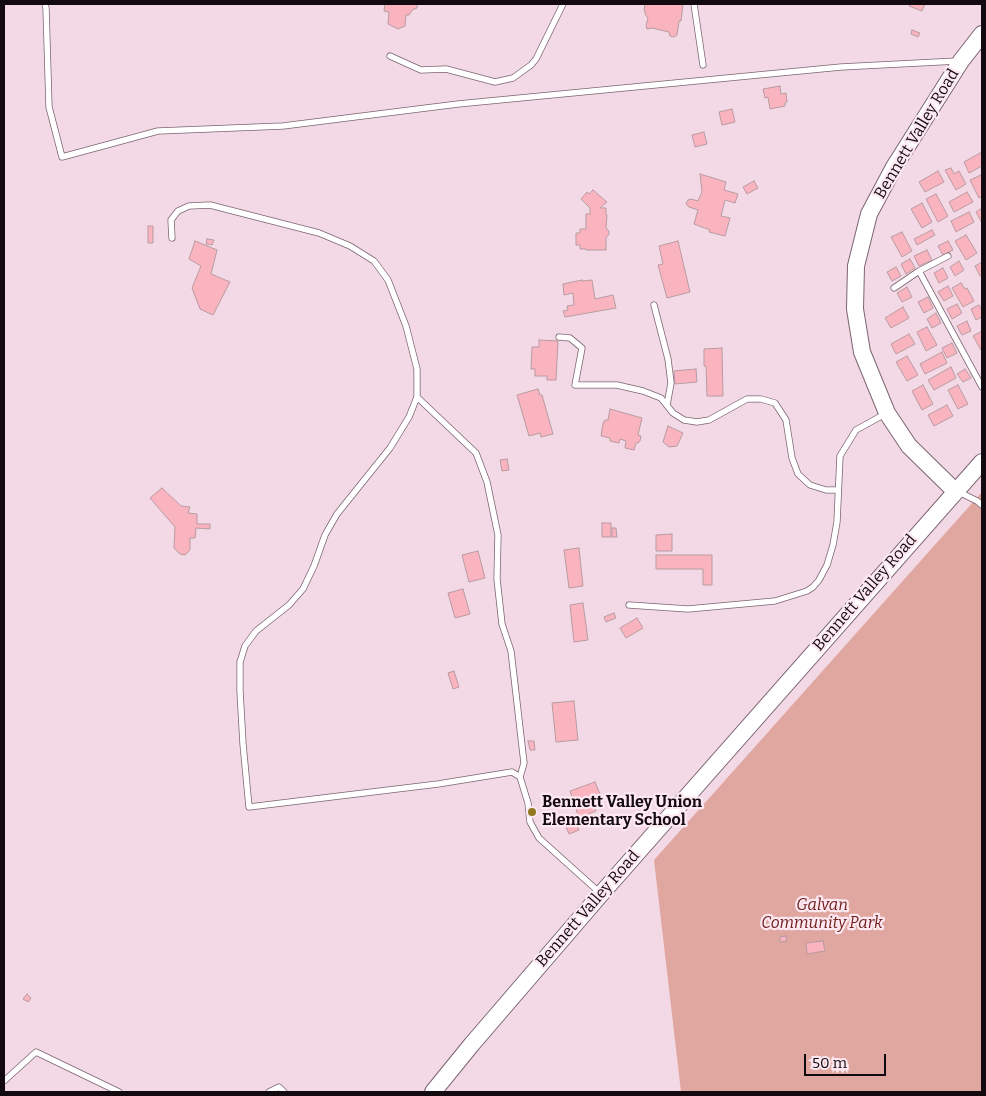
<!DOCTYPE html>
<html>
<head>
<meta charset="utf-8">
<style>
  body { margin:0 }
  #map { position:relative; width:986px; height:1096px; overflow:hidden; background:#f3d9e6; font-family:Bitter,serif }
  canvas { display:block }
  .frame { position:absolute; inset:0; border:5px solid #120a0e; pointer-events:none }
  .scale { position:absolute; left:804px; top:1054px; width:82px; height:22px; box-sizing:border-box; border:2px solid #120a0e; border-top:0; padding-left:6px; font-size:15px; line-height:18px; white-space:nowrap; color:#120a0e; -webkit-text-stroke:4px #fde8f2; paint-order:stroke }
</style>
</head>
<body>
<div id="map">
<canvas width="986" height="1096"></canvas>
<div class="frame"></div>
<div class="scale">50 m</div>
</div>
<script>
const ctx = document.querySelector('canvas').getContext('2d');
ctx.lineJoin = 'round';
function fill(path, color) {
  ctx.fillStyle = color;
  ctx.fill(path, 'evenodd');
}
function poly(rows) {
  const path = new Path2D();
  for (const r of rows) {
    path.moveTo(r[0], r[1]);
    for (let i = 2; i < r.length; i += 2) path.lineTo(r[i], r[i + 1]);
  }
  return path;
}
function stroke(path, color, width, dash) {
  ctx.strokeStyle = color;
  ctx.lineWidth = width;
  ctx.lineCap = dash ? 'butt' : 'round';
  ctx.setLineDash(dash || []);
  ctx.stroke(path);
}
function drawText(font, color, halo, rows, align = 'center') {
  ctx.font = font + ' Bitter,serif';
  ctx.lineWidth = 4.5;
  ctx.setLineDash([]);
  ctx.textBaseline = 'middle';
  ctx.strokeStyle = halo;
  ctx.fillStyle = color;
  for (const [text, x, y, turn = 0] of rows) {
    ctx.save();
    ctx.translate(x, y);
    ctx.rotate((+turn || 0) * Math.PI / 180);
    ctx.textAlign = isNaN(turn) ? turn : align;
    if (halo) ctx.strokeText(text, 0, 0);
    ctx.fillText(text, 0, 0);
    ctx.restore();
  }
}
fill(poly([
  [982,492,982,1092,681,1092,654,860]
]), '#dfa79f');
const building = poly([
  [385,4,416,4,417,5,417,8,412,10,409,15,406,15,405,26,398,29,388,24,389,12,384,11,385,4],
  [645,4,683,4,681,21,679,21,677,35,674,37,670,36,669,32,652,28,647,29,646,26,648,18,645,14,646,12,644,11,645,4],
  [910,4,925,4,922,11,909,6,910,4],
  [912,30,920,33,918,37,911,34,912,30],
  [780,86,781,94,786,93,787,102,785,103,785,106,770,109,768,97,765,98,763,89,780,86],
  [732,109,735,122,722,125,719,112,732,109],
  [704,132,707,144,695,147,692,135,704,132],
  [982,152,982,166,969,173,964,162,982,152],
  [951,168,954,174,959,171,966,184,956,190,945,170,951,168],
  [938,171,944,182,925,192,919,182,938,171],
  [700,174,726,182,724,190,738,194,735,203,725,200,721,216,730,218,725,236,709,232,710,230,694,224,698,210,689,207,686,204,688,200,691,199,698,201,702,192,700,174],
  [981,175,982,178,982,196,979,198,970,180,981,175],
  [754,181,758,188,747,194,743,187,754,181],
  [593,190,607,202,600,208,606,208,606,215,607,215,606,228,609,231,609,234,606,238,606,250,586,250,586,249,580,249,580,245,576,245,576,233,580,233,580,229,586,229,586,214,590,214,590,208,581,199,587,192,589,194,593,190],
  [967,192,973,202,954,212,949,202,967,192],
  [936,194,948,216,938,222,926,199,936,194],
  [922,203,932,222,922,228,911,209,922,203],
  [982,208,982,223,976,212,982,208],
  [969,212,974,222,956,232,951,221,969,212],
  [148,226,153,226,153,243,148,243,148,226],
  [932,230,935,235,917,245,914,239,932,230],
  [902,232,912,251,902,257,891,237,902,232],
  [966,235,977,253,966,260,955,241,966,235],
  [207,239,214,240,212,245,206,244,207,239],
  [195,241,217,250,211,274,230,282,213,315,200,309,192,288,201,266,189,259,195,241],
  [678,241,690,292,667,298,658,265,663,264,659,246,678,241],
  [948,241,953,250,943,255,938,246,948,241],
  [927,250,932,260,919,266,914,256,927,250],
  [910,259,915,268,906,274,901,264,910,259],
  [959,261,964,270,955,276,950,267,959,261],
  [982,262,982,275,980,276,975,266,982,262],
  [896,267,901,276,892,281,887,272,896,267],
  [943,268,948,278,939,283,934,273,943,268],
  [582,280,582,281,592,280,595,299,613,295,616,308,565,317,563,311,568,310,567,306,574,305,573,293,564,295,563,284,582,280],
  [961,283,965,289,967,288,974,301,963,307,952,288,961,283],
  [948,286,953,296,944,301,938,292,948,286],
  [907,287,912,297,902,302,897,293,907,287],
  [928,297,933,308,924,313,918,302,928,297],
  [957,304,962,313,952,319,947,309,957,304],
  [979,305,982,310,982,317,976,320,971,309,979,305],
  [903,307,909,318,891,328,885,318,903,307],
  [936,313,941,323,932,328,927,319,936,313],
  [967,321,971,331,962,335,957,326,967,321],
  [927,327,937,345,926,351,917,332,927,327],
  [982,331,982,349,981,350,973,336,982,331],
  [909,334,915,344,896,354,891,344,909,334],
  [539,340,558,341,556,380,547,380,547,376,535,376,535,369,531,369,532,347,539,347,539,340],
  [952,343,957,353,947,358,942,348,952,343],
  [722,348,723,396,707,396,706,366,704,366,704,349,722,348],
  [942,352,947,363,925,374,920,364,942,352],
  [907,356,918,375,907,381,896,362,907,356],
  [951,367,956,378,934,390,928,380,951,367],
  [696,369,697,382,675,384,674,371,696,369],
  [965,369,971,378,963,382,957,374,965,369],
  [923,385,933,404,922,410,912,391,923,385],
  [958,385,968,404,958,409,948,390,958,385],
  [538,389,540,395,542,395,553,434,541,437,540,433,529,436,517,395,538,389],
  [947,405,953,416,934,426,928,415,947,405],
  [610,409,642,418,638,435,641,436,640,441,638,443,636,443,634,450,625,448,626,441,620,439,619,443,610,441,610,438,601,436,603,423,605,420,608,420,610,409],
  [668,426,683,433,677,446,669,447,663,442,668,426],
  [507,459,509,470,502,471,500,460,507,459],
  [162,488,181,506,190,507,188,513,197,514,197,524,210,524,210,529,196,528,195,538,190,538,190,550,185,555,180,554,174,548,175,527,150,498,162,488],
  [602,523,611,523,611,537,602,537,602,523],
  [612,528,616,528,617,537,612,537,612,528],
  [672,534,672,551,656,551,656,535,672,534],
  [579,548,583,586,569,588,564,550,579,548],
  [478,551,485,578,469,582,462,555,478,551],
  [656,555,712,555,712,585,703,585,703,569,656,569,656,555],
  [463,589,470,614,455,618,448,593,463,589],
  [583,603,588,640,574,642,570,605,583,603],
  [614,613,616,618,606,622,604,617,614,613],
  [637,618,643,628,626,638,620,628,637,618],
  [454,671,459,687,453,689,448,673,454,671],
  [574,701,578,740,556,742,552,703,574,701],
  [528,741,534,741,535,750,530,750,528,741],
  [595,782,600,794,593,796,597,806,594,807,596,811,579,818,570,791,595,782],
  [573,816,579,830,569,834,563,820,573,816],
  [786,936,787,941,780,942,780,937,786,936],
  [823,941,825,951,807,954,806,943,823,941],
  [27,994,31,998,28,1002,23,999,27,994]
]);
fill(building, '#fab4c0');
stroke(building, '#b79ba0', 1);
const lane = poly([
  [45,4,46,8,49,107,62,157,158,131,283,126,458,104,841,67,957,61],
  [694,4,703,65],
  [390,56,421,70,446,69,495,82,513,78,531,65,536,59,563,4],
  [172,238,171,220,178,211,189,206,210,205,319,233,350,246,374,261,388,280,406,326,417,369,417,397,409,417,390,448,337,514,325,535,314,566,303,589,289,605,256,631,245,646,240,662,240,691,243,744,249,807,438,784,512,772,520,777,528,803,530,822,539,838,599,892],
  [948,256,919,271,982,387],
  [894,288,919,271],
  [654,305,668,359,671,383,667,405],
  [559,337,570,338,582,348,575,385,617,385,643,391,661,398,673,413,684,420,697,422,709,420,747,399,761,399,775,403,786,420,792,458,798,474,810,485,826,490,838,490],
  [417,397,476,453,487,482,498,535,497,579,502,624,511,651,524,763,520,777],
  [957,491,977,501,982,505],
  [629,605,688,609,775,601,807,591,813,587,819,580,827,565,833,545,837,522,840,456,856,430,885,414],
  [4,1081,36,1052,119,1092],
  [269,1092,279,1087,284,1092]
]);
const secondary = poly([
  [955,491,909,446,887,413,862,352,855,309,856,266,869,214,894,167,961,61,982,34],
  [433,1092,472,1044,601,894,982,462]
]);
stroke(lane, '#7b6470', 7);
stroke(secondary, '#7b6470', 18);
stroke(lane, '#fff', 5.5);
stroke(secondary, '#fff', 16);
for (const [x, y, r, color] of [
  [532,812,5,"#91771d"]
]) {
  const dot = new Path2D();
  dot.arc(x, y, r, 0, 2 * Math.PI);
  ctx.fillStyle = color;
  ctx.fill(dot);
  stroke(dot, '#fde8f2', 2);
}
drawText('16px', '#120a0e', '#fde8f2', [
  ["Bennett Valley Road",917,134,-59],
  ["Bennett Valley Road",865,593,-49],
  ["Bennett Valley Road",588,909,-49]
]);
drawText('bold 16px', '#120a0e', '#fde8f2', [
  ["Bennett Valley Union",542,803],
  ["Elementary School",542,821]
], 'left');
drawText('italic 16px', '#6f201a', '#fde8f2', [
  ["Galvan",822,906],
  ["Community Park",822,924]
]);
</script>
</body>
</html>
